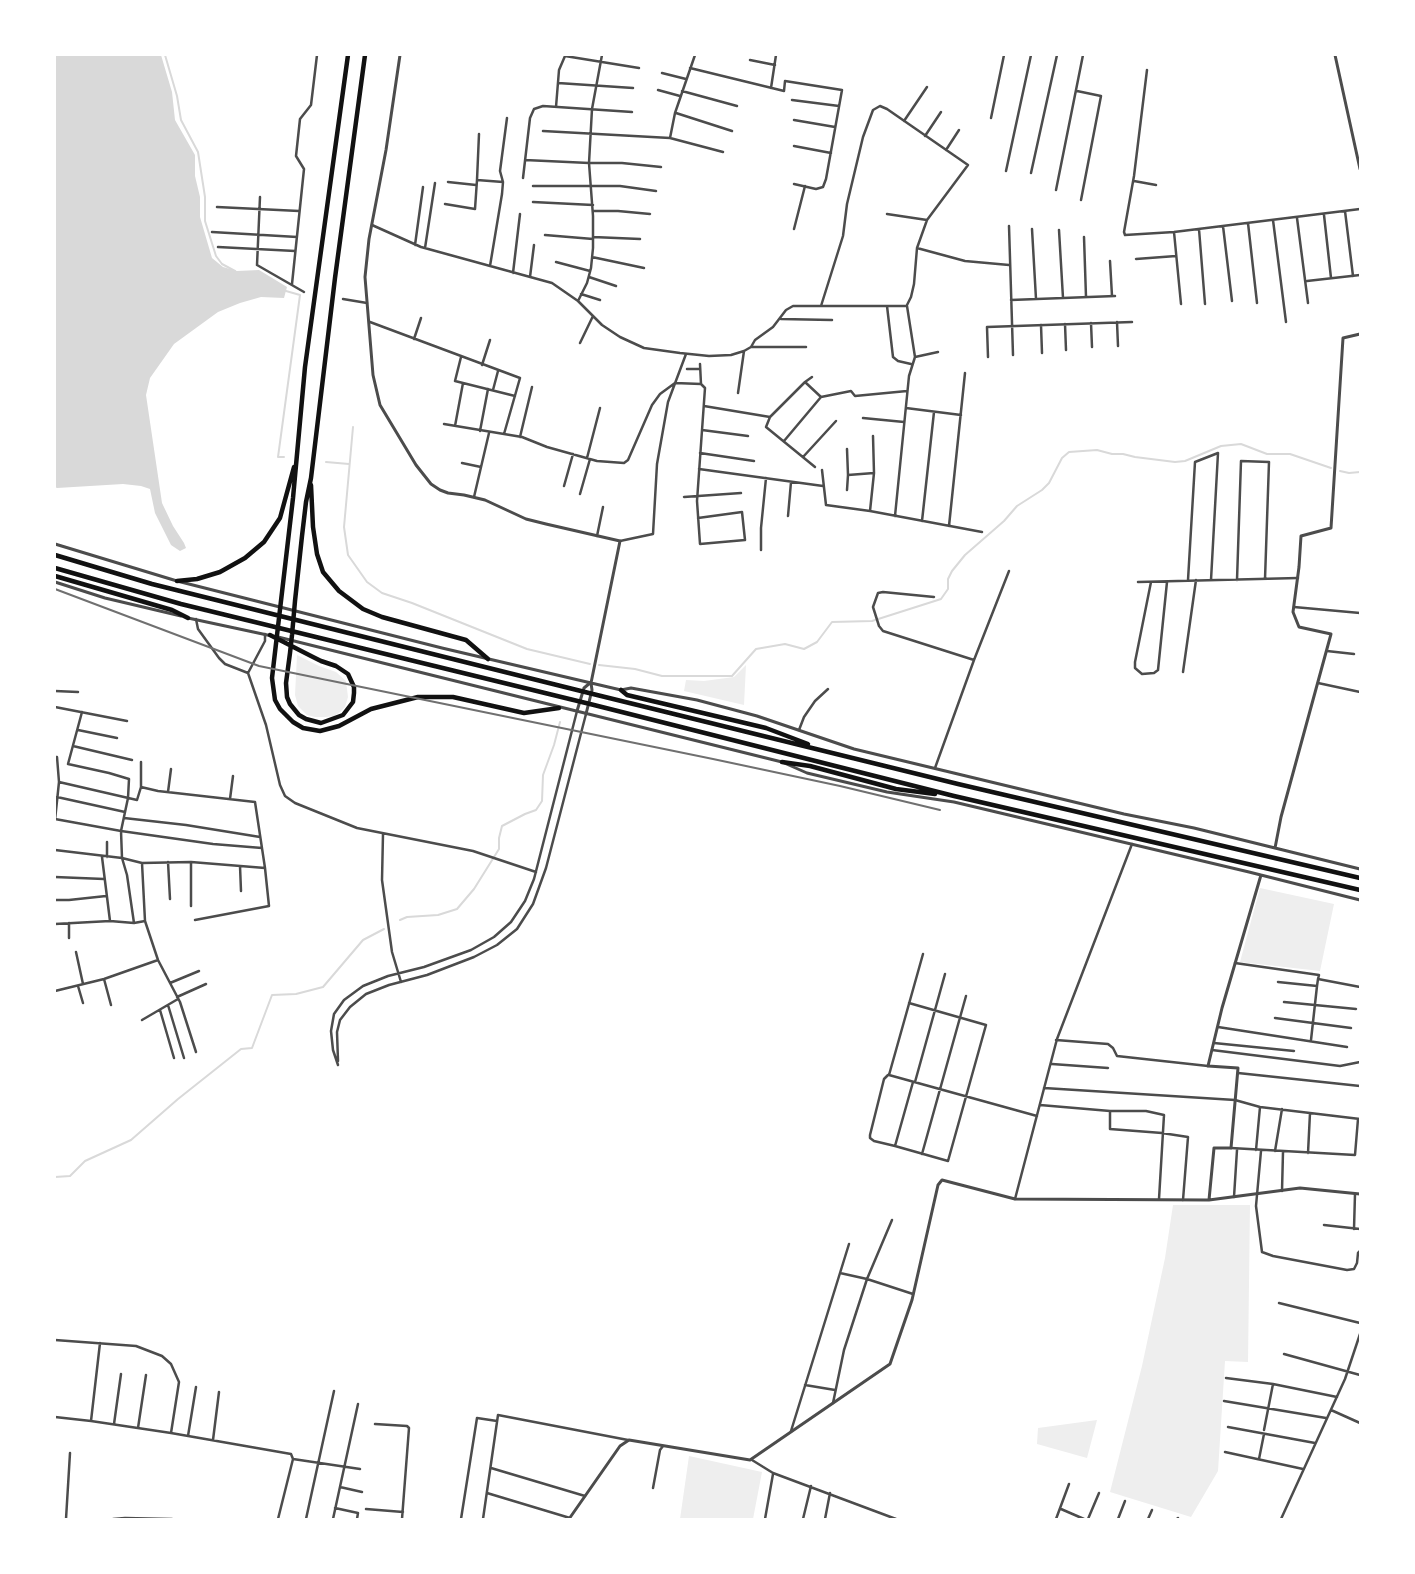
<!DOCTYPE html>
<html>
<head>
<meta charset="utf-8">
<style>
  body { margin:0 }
  #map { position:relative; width:1415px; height:1574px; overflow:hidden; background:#fff; font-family:"DM Sans",sans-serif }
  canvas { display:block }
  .frame { position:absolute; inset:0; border:56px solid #fff; pointer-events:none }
</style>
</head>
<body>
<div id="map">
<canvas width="1415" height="1574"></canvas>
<div class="frame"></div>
</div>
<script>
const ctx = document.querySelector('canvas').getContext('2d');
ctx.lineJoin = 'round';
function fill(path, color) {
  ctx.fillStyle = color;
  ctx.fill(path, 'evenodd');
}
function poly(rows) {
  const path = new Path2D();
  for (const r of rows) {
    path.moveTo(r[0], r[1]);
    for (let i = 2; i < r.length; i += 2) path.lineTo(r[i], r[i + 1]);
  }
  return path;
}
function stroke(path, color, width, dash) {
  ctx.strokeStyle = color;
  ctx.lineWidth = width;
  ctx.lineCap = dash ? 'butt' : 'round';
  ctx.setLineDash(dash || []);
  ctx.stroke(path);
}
fill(poly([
  [297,655,319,666,336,672,346,681,348,697,345,707,339,713,334,716,326,717,315,717,307,715,298,706,295,695],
  [746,665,744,705,684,691,686,680,704,681,734,677],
  [1260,888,1334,904,1320,971,1240,962],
  [1173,1205,1250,1205,1248,1362,1225,1361,1218,1471,1191,1517,1110,1492,1142,1366,1165,1258],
  [1097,1420,1087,1458,1037,1444,1038,1428],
  [689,1456,762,1472,753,1519,680,1519]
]), '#eee');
fill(poly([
  [55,55,161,55,172,92,175,120,195,155,195,176,200,197,200,217,212,258,223,267,237,271,259,270,287,287,284,298,261,297,240,303,218,312,174,344,150,378,146,395,162,503,173,526,184,543,186,548,180,551,171,545,155,513,150,489,141,486,123,484,57,488,55,487]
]), '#d9d9d9');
stroke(poly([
  [165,55,177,96,181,120,198,152,205,197,205,221,216,256,222,264,235,271],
  [353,427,344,527,348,555,367,582,382,593,412,603,527,649,590,664],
  [284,457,278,457,300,295,286,291],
  [326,462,349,464],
  [1340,471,1349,473,1360,472],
  [599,665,635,669,662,676,732,676,756,649,785,644,804,649,817,642,832,622,872,621,941,599,948,589,948,579,952,571,965,555,1004,521,1017,506,1042,490,1049,483,1062,458,1069,452,1097,450,1112,454,1123,454,1135,457,1175,462,1185,461,1221,446,1241,444,1267,454,1290,454,1331,468],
  [400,920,407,917,438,915,457,909,474,889,499,849,499,838,502,826,525,814,536,810,542,801,543,775,554,745,560,722],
  [55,1177,70,1176,85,1161,131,1140,178,1099,241,1049,252,1048,272,995,296,994,323,987,363,940,384,929]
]), '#d9d9d9', 2);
stroke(poly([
  [565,56,639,68],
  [750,60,775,65],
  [690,68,780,90,784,91,785,81,842,90,826,179,823,187,816,189,794,184],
  [1147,70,1134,176,1124,232,1125,235,1174,232,1360,209],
  [662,73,686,79],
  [558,83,633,88],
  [771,88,776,55],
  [658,90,680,96],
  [682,91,737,106],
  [1077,91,1101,96,1081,200],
  [792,100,839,106],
  [556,107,559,70,565,56],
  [676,113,732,131],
  [991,118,1004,55],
  [794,120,835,127],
  [904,121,927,87],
  [543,131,670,138,723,152],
  [925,136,941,112],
  [670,138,675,113,695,55],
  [794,146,831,153],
  [946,150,959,130],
  [525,160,589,163,622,163,661,167],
  [1006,171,1031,55],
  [1031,173,1057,55],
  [523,178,530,118,534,109,543,106,632,112],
  [477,180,479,134],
  [1134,181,1156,185],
  [448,182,476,185],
  [533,186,620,186,656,191],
  [1056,190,1083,55],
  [260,197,257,265,304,292],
  [533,202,593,205],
  [445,204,475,209,477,180,503,182],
  [217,207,299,211],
  [593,211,618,211,650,214],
  [1345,211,1353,276],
  [887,214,927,220],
  [1324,215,1331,278],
  [1297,218,1308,303],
  [1273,220,1286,322],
  [1248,223,1257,303],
  [372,225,421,247,552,283,578,301,602,325,620,337,644,348,680,353,709,356,731,355,744,351,751,347,755,340,773,327,786,310,793,306,907,306,915,357,909,376,895,516],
  [1009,226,1013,355],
  [1223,226,1232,301],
  [794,229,805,186],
  [1032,229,1036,299],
  [1199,229,1205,304],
  [1059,230,1063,298],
  [212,232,297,237],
  [1174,232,1181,304],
  [545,235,593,239],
  [593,237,640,239],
  [1084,237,1086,297],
  [415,245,423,187],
  [218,247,295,251],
  [425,248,435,183],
  [917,248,965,261,1009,265],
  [592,257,644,268],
  [1136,259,1176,256],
  [1110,261,1112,296],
  [556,262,590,271],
  [490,266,502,194,503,182,500,171,507,118],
  [513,273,520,214],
  [530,277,534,245],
  [589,277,616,286],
  [1307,281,1360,275],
  [292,284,304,169,296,156,300,119,311,105,317,55],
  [581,294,600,300],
  [343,299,367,303],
  [1011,300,1115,296],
  [578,301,587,283,591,268,593,248,593,216,589,163,592,109,602,55],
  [821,306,843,236,847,204,863,137,873,110,880,106,887,109,968,165,927,220,917,248,914,284,911,297,907,305],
  [887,306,893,357,898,361,911,364],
  [781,319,832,320],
  [370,322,520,378,504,434],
  [1117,322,1118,346],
  [1091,323,1092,347],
  [1065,324,1066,350],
  [1041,325,1042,353],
  [414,339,421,318],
  [580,343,593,316],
  [751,347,806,347],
  [461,357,455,381,515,396],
  [915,357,938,352],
  [988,357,987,327,1132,322],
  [700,364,701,384],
  [482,365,490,340],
  [687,369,700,369],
  [805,382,812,377],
  [493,390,498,371],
  [738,393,744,351],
  [704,406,770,417],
  [906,408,961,415],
  [863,418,904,422],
  [444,424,522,437,547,447,597,461,624,463,628,460,652,405,660,394,675,383,701,384,705,388,697,501,700,544,745,540,742,512,698,518],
  [455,426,463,383],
  [702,430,748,436],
  [480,431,488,389],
  [520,437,532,387],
  [784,441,821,397],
  [847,449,848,475],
  [700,453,754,461],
  [803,457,836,421],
  [587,458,600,408],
  [462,463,481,467],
  [815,467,766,427,770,417,805,382,821,397,851,391,855,396,907,391],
  [699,469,823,486],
  [822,470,826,505,870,511,982,532],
  [564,486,573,454],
  [847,490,848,475,874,473],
  [580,494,590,459],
  [474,497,489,433],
  [684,497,741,493],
  [870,511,874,473,873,436],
  [788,516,791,482],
  [922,521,934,412],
  [949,526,965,373],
  [597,536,603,507],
  [620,541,653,534,657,464,668,402,686,354],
  [761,550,761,528,766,478],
  [1188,580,1195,462,1218,453,1211,580],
  [1237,580,1241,461,1269,462,1265,579],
  [1138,582,1298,578],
  [1151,582,1135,662,1135,668,1142,674,1154,673,1158,670,1167,582],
  [934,597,883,592,878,593,873,607,879,626,883,631,974,660],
  [1294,607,1360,613],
  [196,619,198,629,219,658,225,664,248,673],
  [265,634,265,641,248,673,266,725,280,785,285,796,295,803,357,828,473,851,536,872],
  [1327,651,1354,654],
  [1183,672,1196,580],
  [1318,683,1360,692],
  [55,691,78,692],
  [55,707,127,721],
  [82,712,68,764,109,773,129,779,128,798,121,831,122,858,127,875,134,923],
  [78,730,117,738],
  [799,730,804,717,815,701,828,689],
  [73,746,132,760],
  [55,757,57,757,59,782,55,820],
  [935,768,974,660,1009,571],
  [59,782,137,800,141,787,141,762],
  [168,792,171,769],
  [57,797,125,812],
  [230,799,233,776],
  [124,818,186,825,260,837],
  [55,819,121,831,213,844,262,848],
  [383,834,382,880,392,952,401,982],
  [55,850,122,858,142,863,191,862,265,868,255,802,158,791,141,787],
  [102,857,110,921],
  [107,857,107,842],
  [168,862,170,899],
  [142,863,145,921,158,960,180,1002,196,1052],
  [240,866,241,891],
  [55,877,104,879],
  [55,900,69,900,106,896],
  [191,906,191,862],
  [195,920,269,906,265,868],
  [69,923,69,938],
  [55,924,110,921,134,923,145,921],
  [76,952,83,984],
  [923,954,889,1075,1037,1116],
  [1235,963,1319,975,1318,979,1360,987],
  [104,979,111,1005],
  [1278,982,1317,986,1318,979],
  [170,983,199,971],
  [78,986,83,1003],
  [55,991,104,979,158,960],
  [177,997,206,984],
  [1284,1002,1356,1009],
  [909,1003,986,1025,948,1161,895,1146,913,1082],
  [168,1005,184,1058],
  [160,1010,174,1058],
  [1275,1018,1351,1028],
  [142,1020,178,999],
  [1218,1027,1347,1047],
  [1056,1040,1108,1044,1113,1048,1117,1056,1208,1066],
  [1311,1040,1317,986],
  [1214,1043,1294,1051],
  [1212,1050,1340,1066,1360,1062],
  [338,1061,337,1032,340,1020,350,1007,366,994,389,985,427,975,474,957,497,945,517,929,533,904,546,868,586,714],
  [1052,1064,1108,1068],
  [338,1065,333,1050,331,1031,334,1014,344,1000,363,986,388,976,424,967,471,950,494,937,511,922,525,901,534,879,577,711],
  [1238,1073,1360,1086],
  [888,1075,884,1079,870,1135,870,1138,874,1141,895,1146],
  [915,1082,945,974],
  [1044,1088,1235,1100,1260,1107,1360,1119],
  [1040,1105,1110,1111,1146,1111,1164,1115,1159,1199],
  [1110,1111,1110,1129,1162,1133,1188,1137,1183,1200],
  [1231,1148,1355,1155,1358,1119],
  [1256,1150,1260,1107],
  [1261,1151,1256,1206,1262,1252,1273,1256,1347,1270,1354,1269,1357,1263,1358,1253,1360,1251],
  [1275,1151,1282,1109],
  [1308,1153,1310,1113],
  [922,1154,966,996],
  [1282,1191,1283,1152],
  [1234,1197,1237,1150],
  [1015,1199,1057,1039,1132,844],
  [1324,1225,1360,1229],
  [1354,1229,1355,1194],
  [840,1273,867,1279,913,1294],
  [1279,1303,1360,1323],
  [55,1340,136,1346,162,1356,171,1364,179,1382,171,1433,291,1454,293,1459,278,1519],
  [1284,1354,1360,1375],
  [1226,1378,1273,1384,1337,1397],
  [805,1385,835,1390],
  [1224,1401,1326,1418],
  [833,1403,844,1350,867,1279,892,1220],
  [1331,1410,1360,1423],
  [55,1417,91,1421,100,1343],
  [91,1421,171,1433],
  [114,1424,121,1374],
  [375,1424,407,1426,409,1428,402,1519],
  [1228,1427,1315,1443],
  [138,1428,146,1375],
  [1264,1430,1273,1384],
  [791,1431,849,1244],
  [188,1436,196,1387],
  [213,1440,219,1392],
  [1225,1452,1303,1469],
  [293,1459,360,1469],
  [1259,1459,1264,1434],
  [752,1460,773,1473,896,1519],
  [491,1468,585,1496],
  [340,1487,362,1492],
  [653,1488,660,1450,663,1446],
  [487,1493,570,1518],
  [335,1508,358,1513,357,1519],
  [366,1509,403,1512],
  [1061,1509,1084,1519],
  [66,1519,70,1453],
  [113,1519,125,1518,172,1519],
  [306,1519,334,1391],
  [333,1519,358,1404],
  [461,1519,477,1418,497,1421],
  [483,1519,498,1415,628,1440],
  [765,1519,773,1474],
  [803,1519,811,1486],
  [825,1519,830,1493],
  [1056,1519,1069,1484],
  [1088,1519,1099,1493],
  [1118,1519,1125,1501],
  [1148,1519,1152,1510],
  [1177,1519,1178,1518],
  [1281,1519,1345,1379,1360,1334]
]), '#4c4c4c', 2.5);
stroke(poly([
  [400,55,386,150,369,239,365,277,373,375,380,405,416,465,431,484,440,490,448,493,464,495,485,500,526,519,546,524,620,541,591,683,592,690,586,714],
  [1335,55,1360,169],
  [55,544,177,581,442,648,621,690,631,688,697,700,757,716,854,749,1124,814,1194,828,1360,869],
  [55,582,105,598,181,616],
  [188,618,272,636],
  [278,637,782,762,807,773,887,792,954,802,1249,872,1360,900],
  [577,711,584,688,590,683],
  [1275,848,1281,817,1331,634,1299,627,1293,612,1299,567,1301,536,1331,528,1343,338,1360,334],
  [1209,1200,1214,1148,1231,1148,1238,1068,1208,1066,1222,1008,1261,875],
  [569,1519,620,1446,629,1440,750,1460,890,1364,912,1300,938,1185,942,1180,1015,1199,1209,1200,1300,1188,1360,1194]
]), '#4c4c4c', 3);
stroke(poly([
  [348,55,305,367,293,498,272,678,275,700,280,709,293,722,303,728,320,731,339,726,371,709,418,697,453,697,524,713,559,708],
  [311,485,313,527,317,554,323,572,339,591,363,609,382,617,466,640,488,659],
  [55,555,152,584,597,695,958,784,1360,878],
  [55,568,181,604,594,705,954,796,1360,890],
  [55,576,172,610,188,618],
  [177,581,197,579,220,572,245,558,264,542,280,518,294,467],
  [270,635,311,656,321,661,336,666,348,674,354,687,354,693,353,702,343,715,321,723,306,719,299,715,290,704,287,697,286,683,290,653,292,635,295,601,302,536,306,502,311,478,335,278,365,55],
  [621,690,627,695,766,728,808,744],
  [782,762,810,766,896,789,935,794]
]), '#111', 4.5);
stroke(poly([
  [55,589,259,666,713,759,840,786,940,810]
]), '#707070', 2);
</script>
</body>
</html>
